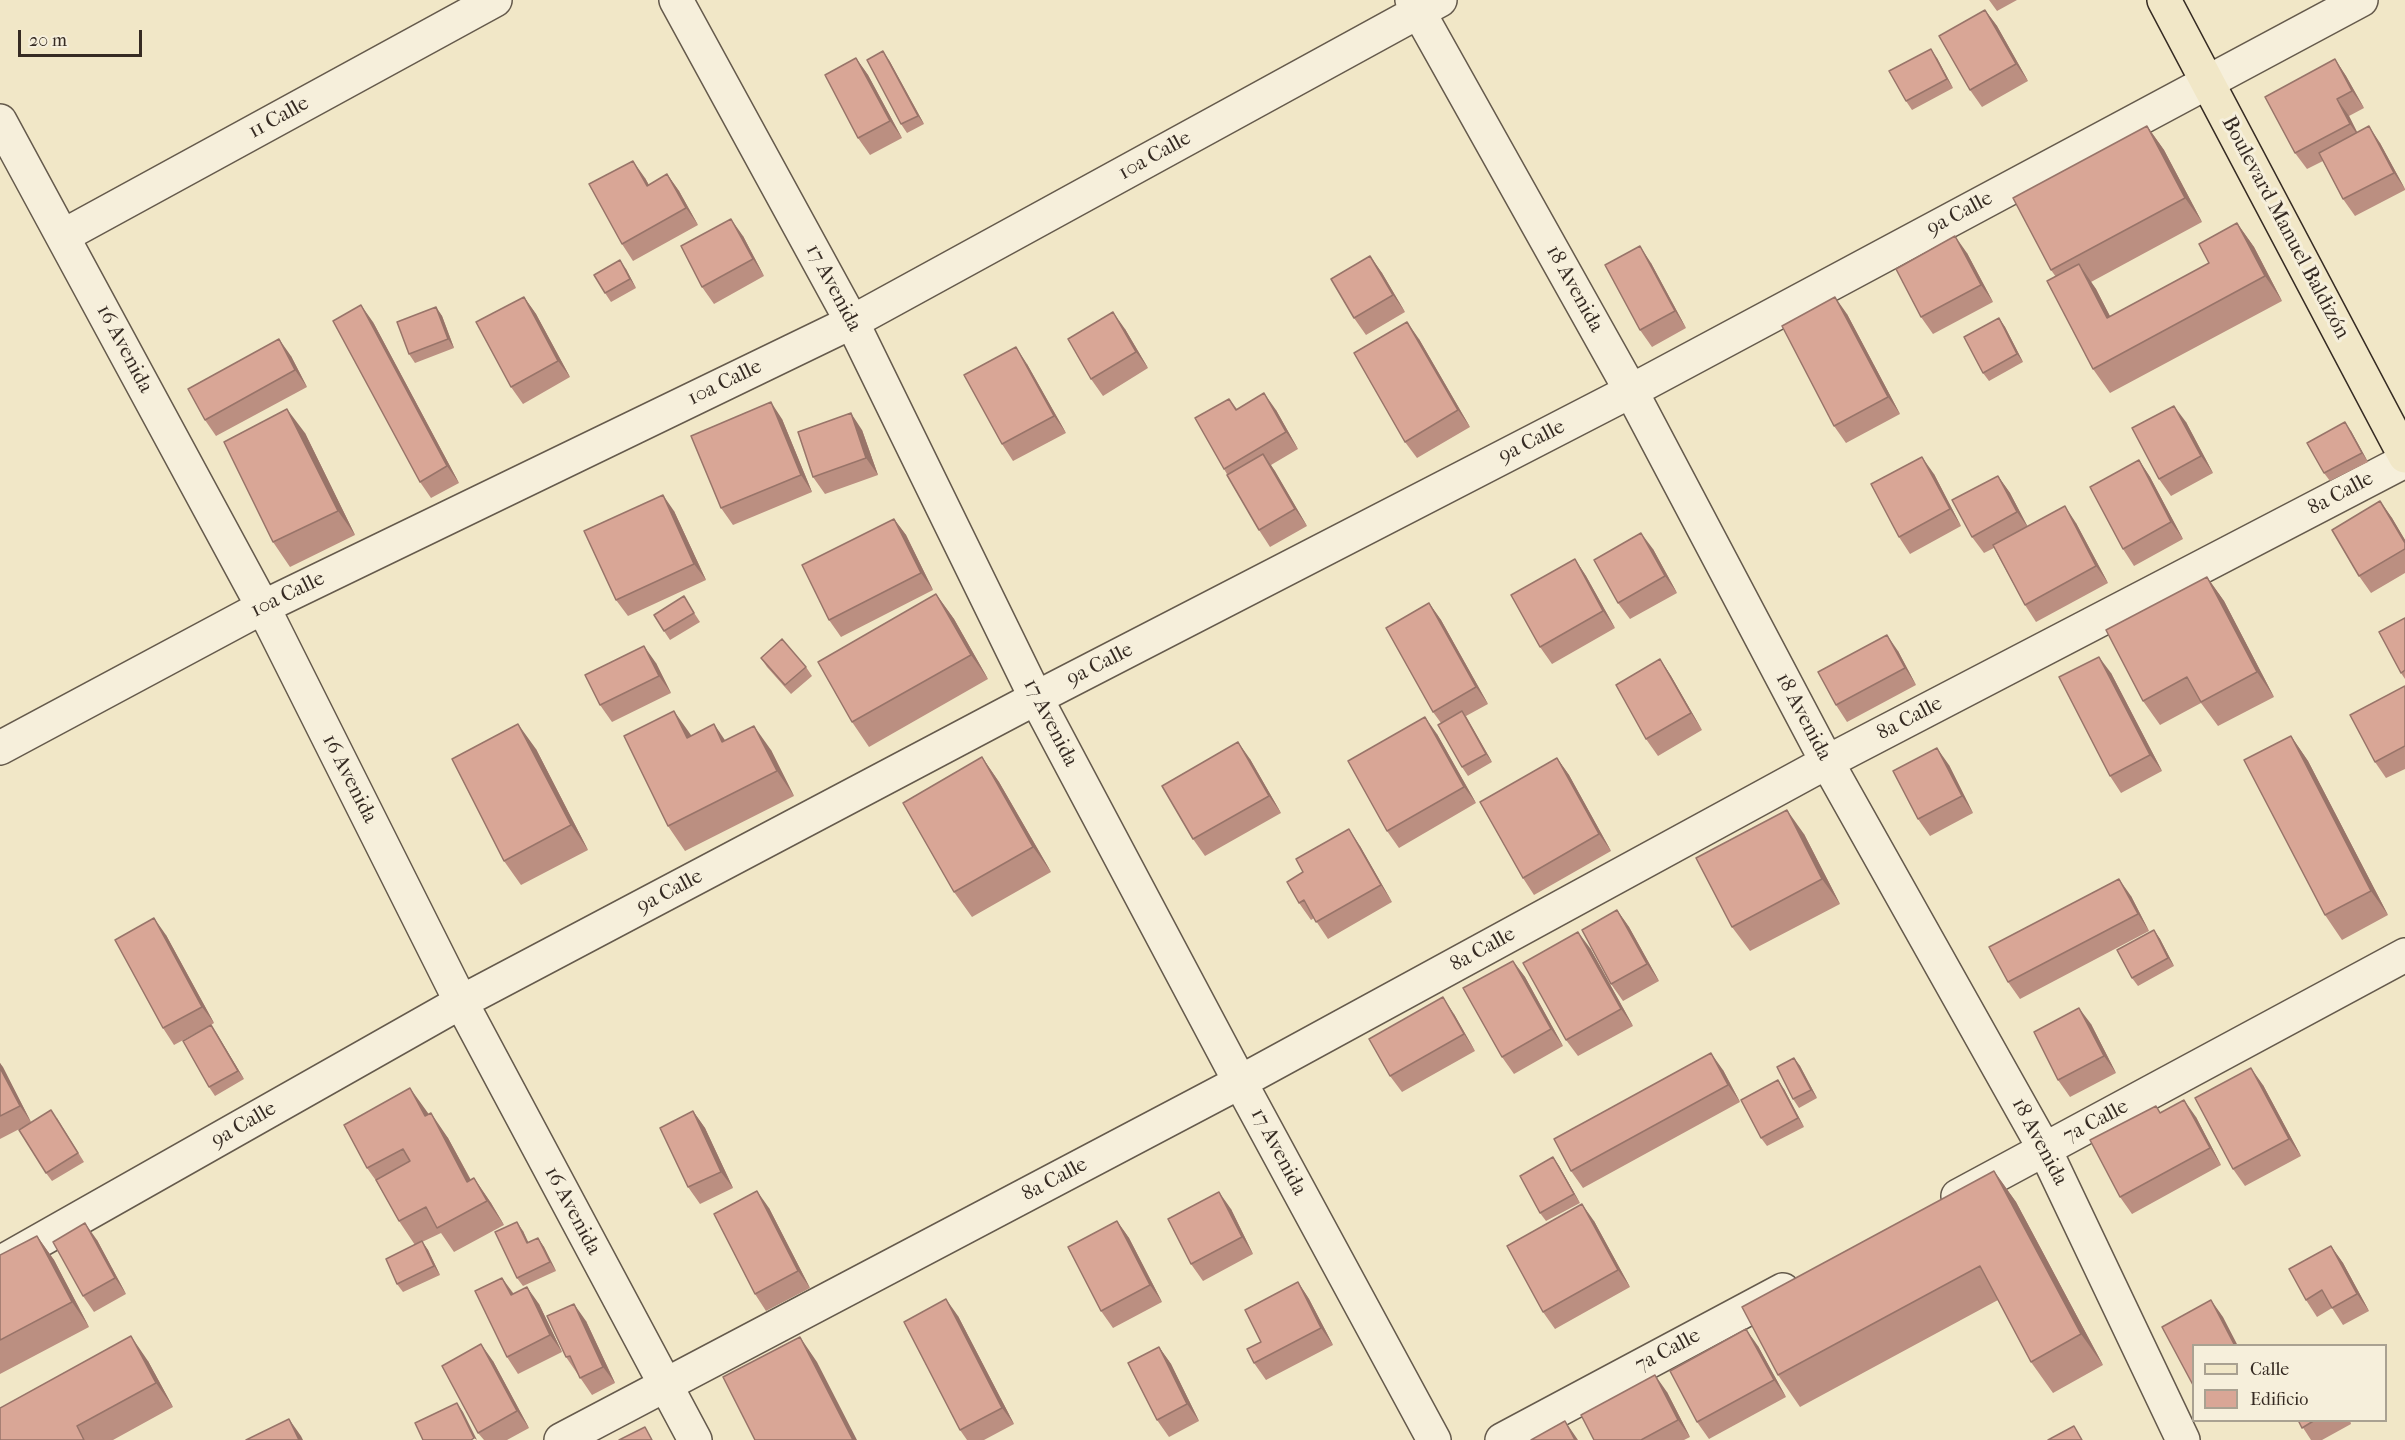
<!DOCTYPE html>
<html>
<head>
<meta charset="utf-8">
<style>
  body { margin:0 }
  #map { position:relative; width:2405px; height:1440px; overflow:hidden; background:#f1e7c7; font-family:"IM FELL French Canon",serif }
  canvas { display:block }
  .legend { position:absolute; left:2192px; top:1344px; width:195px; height:78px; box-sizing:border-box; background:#f6efdb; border:2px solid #a9a191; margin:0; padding:8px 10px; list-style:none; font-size:18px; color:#362b23 }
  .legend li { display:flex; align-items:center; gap:12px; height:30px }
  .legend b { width:30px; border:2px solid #a9a191 }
  .scale { position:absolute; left:18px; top:30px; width:124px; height:27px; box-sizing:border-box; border:3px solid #362b23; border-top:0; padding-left:8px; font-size:18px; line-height:21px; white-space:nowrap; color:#362b23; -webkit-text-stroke:4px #f6efdb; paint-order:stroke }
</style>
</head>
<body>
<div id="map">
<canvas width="2405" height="1440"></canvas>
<ul class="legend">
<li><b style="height:8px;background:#f1e7c7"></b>Calle</li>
<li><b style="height:16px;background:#d9a696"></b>Edificio</li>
</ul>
<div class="scale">20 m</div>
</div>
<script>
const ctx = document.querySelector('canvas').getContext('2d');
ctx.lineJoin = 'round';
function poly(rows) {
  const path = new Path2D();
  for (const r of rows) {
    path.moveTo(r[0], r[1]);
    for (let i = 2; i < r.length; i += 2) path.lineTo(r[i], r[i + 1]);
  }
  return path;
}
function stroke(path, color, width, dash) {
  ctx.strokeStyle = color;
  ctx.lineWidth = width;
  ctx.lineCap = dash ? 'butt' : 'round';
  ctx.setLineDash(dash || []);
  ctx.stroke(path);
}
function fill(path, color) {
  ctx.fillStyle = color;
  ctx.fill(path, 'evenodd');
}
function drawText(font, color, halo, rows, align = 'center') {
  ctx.font = font + ' "IM FELL French Canon",serif';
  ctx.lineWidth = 6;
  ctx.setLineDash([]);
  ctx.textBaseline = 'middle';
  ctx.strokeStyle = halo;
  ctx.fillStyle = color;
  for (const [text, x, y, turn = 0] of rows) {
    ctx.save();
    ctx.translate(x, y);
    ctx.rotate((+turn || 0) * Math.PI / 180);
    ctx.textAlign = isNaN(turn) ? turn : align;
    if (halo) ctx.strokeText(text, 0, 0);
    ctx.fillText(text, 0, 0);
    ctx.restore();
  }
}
const minor = poly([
  [676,0,852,322,1036,698,1240,1082,1434,1440],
  [1412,0,1631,391,1827,762,2045,1150,2183,1440],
  [0,121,263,607,461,1002,695,1440],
  [63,236,495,0],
  [0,748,263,607,852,322,1440,0],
  [1958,1196,2405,955],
  [0,1263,461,1002,1036,698,1631,391,2361,0],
  [561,1440,1240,1082,1827,762,2405,461],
  [1502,1440,1783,1290]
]);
const major = poly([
  [2164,0,2405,456]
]);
stroke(minor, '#655a4c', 36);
stroke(major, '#362b23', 36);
stroke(minor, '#f6efdb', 33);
stroke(major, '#f1e7c7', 33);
fill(poly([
  [1989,0,2017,0,1997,11],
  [1985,10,1997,26,2028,81,1982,107,1970,90],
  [856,58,868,75,902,138,870,155,858,138],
  [1937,58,1953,88,1912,110,1906,101],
  [2335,59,2346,76,2364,108,2349,116,2357,132,2380,143,2405,189,2405,190,2355,216,2343,199,2323,161,2307,169,2295,153],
  [889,60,924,124,907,133,901,124],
  [2147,126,2164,150,2202,222,2091,282,2096,289,2110,317,2209,263,2237,223,2254,247,2282,301,2110,393,2093,369,2056,277,2051,270],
  [667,174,679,191,698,225,633,261,622,244,645,178,649,185],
  [743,236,764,276,714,304,702,287],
  [1967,253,1993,302,1933,334,1921,317],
  [1370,256,1382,273,1405,312,1366,335,1354,318],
  [1651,263,1686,328,1652,347,1640,330],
  [626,269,636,288,611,302,605,293],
  [524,297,536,314,570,377,523,404,511,387],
  [436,307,442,316,454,348,415,363,409,354],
  [1847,314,1900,414,1846,443,1834,426],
  [1999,318,2005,327,2023,362,1989,381,1983,373],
  [373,322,459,483,431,498,420,482],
  [1125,329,1148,368,1103,396,1091,379],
  [1419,339,1470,427,1417,458,1405,442],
  [291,356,307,387,216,436,205,420],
  [1027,364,1066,433,1013,461,1002,444],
  [1229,399,1237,409,1276,410,1298,449,1271,465,1307,526,1270,547,1259,530,1224,469],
  [782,419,812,492,733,525,721,508],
  [2186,422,2213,473,2171,496,2159,479],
  [862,430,878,475,825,494,813,477],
  [2351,431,2368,462,2330,481,2324,473],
  [305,433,355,535,290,567,273,542],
  [2139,460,2150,477,2183,539,2134,566,2123,549],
  [1934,474,1961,526,1910,554,1899,537],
  [1998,476,2010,493,2027,526,2076,523,2108,583,2036,622,2025,605,1994,548,1984,553,1972,537],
  [2380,501,2392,518,2405,540,2405,573,2371,593,2359,576],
  [674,511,706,580,628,616,616,600],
  [894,519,906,535,933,590,841,637,829,620],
  [1653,549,1677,593,1630,619,1618,603],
  [1575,559,1586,576,1615,628,1552,664,1540,647],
  [2207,577,2224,601,2274,697,2218,726,2201,703,2160,725,2143,701],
  [936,594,954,619,988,679,869,747,852,722],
  [1429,603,1441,620,1488,704,1466,716,1492,762,1468,776,1462,767,1441,723,1433,712],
  [689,605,700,622,670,640,664,631],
  [2405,618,2405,679,2401,673],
  [1898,651,1916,685,1847,722,1836,705],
  [761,658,806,667,812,676,791,694,767,667],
  [1660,659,1671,676,1702,730,1658,756,1646,739],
  [656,663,671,693,612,722,600,705],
  [2111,673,2162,771,2121,793,2110,776],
  [2405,686,2405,769,2386,778,2375,762],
  [1437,734,1476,803,1399,848,1387,831],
  [691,736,725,740,771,750,794,796,685,851,668,826],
  [2291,736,2308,761,2388,915,2342,940,2325,915],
  [536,749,588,850,521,885,504,861],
  [982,757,999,782,1051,872,972,917,954,892],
  [1557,758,1569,775,1611,851,1534,895,1523,878],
  [1250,759,1281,813,1205,856,1193,839],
  [1949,765,1973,813,1930,836,1918,819],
  [1804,834,1840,904,1750,951,1732,927],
  [1360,846,1392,902,1328,939,1314,918,1311,920,1299,903],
  [2131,896,2149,931,2020,999,2008,982],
  [1617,910,1629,927,1659,981,1623,1001,1611,984],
  [2154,930,2160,939,2174,966,2138,986,2132,978],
  [166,935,214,1023,211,1025,244,1079,215,1096,209,1087,209,1026,174,1045,163,1028],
  [1590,948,1633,1026,1578,1056,1566,1040],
  [1513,961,1525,977,1563,1046,1514,1074,1502,1057],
  [1454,1014,1475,1051,1402,1092,1390,1076],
  [2091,1024,2116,1073,2070,1097,2058,1080],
  [1794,1058,1800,1066,1817,1098,1799,1108,1793,1099],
  [0,1063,31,1122,57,1118,84,1162,52,1181,46,1173,31,1123,0,1139],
  [1723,1070,1740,1102,1583,1188,1571,1171],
  [2263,1085,2301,1156,2245,1186,2233,1169],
  [1784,1089,1804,1127,1767,1146,1761,1138],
  [2156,1106,2161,1113,2196,1117,2221,1165,2132,1214,2120,1197],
  [693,1111,705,1128,733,1188,700,1204,688,1187],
  [428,1114,448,1138,471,1180,474,1178,491,1203,504,1225,454,1252,441,1233,422,1242,428,1250,440,1275,403,1292,397,1284,415,1245,399,1221,377,1182,367,1168],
  [1553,1157,1559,1166,1580,1203,1546,1221,1540,1213],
  [1994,1171,2016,1202,2103,1365,2053,1393,2031,1362,1998,1300,1800,1407,1778,1375],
  [769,1208,810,1288,766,1311,755,1294],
  [1231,1209,1253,1254,1203,1281,1191,1264],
  [1117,1221,1129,1238,1162,1302,1113,1328,1101,1311],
  [1594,1221,1630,1287,1555,1329,1543,1312],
  [523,1231,528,1243,538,1238,544,1247,556,1271,523,1286,517,1278],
  [37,1236,54,1260,89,1327,0,1374,0,1255],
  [97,1240,126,1294,94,1312,83,1296],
  [2331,1246,2343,1263,2369,1311,2343,1325,2332,1308,2317,1317,2306,1300],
  [502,1278,514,1294,539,1304,562,1352,518,1374,507,1357],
  [1298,1282,1309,1299,1333,1345,1266,1380,1254,1363,1261,1342],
  [958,1316,1014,1424,984,1440,967,1440,960,1430],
  [586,1321,615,1383,592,1395,566,1357],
  [1758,1346,1786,1397,1709,1439,1697,1422],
  [1159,1347,1171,1364,1199,1421,1169,1437,1157,1420],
  [148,1361,173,1407,113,1440,0,1440],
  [493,1361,529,1428,507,1440,484,1440,478,1433],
  [1667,1392,1690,1437,1684,1440,1594,1440],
  [2298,1420,2350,1420,2351,1424,2322,1440,2311,1440]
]), '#bb8f81');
fill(poly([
  [1985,10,1997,26,2028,81,2016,64],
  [1931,49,1937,58,1953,88,1947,79],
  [883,51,889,60,924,124,918,116],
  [856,58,868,75,902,138,890,121],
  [2335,59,2346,76,2364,108,2352,91],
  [2337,99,2349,116,2361,140,2350,124],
  [2147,126,2164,150,2202,222,2185,198],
  [2369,126,2380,143,2405,189,2394,173],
  [633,161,645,178,658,202,647,186],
  [667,174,679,191,698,225,686,208],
  [731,219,743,236,764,276,753,259],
  [2237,223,2254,247,2282,301,2265,276],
  [1955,236,1967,253,1993,302,1981,285],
  [1640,246,1651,263,1686,328,1675,311],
  [1370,256,1382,273,1405,312,1393,295],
  [620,260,626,269,636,288,630,279],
  [2079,264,2096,289,2124,343,2107,318],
  [524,297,536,314,570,377,558,361],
  [1835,297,1847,314,1900,414,1888,397],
  [361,305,373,322,459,483,447,466],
  [436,307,442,316,454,348,448,339],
  [1113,312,1125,329,1148,368,1136,352],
  [1999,318,2005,327,2023,362,2017,354],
  [1407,322,1419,339,1470,427,1458,410],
  [279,339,291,356,307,387,295,370],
  [1016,347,1027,364,1066,433,1054,416],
  [1264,393,1276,410,1298,449,1286,432],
  [771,402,782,419,812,492,801,475],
  [2174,406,2186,422,2213,473,2201,456],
  [287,409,305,433,355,535,338,511],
  [851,413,862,430,878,475,866,458],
  [2345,422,2351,431,2368,462,2362,453],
  [1263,454,1275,471,1307,526,1295,509],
  [1922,457,1934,474,1961,526,1950,509],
  [2139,460,2150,477,2183,539,2171,522],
  [1998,476,2010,493,2029,529,2017,512],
  [663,495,674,511,706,580,694,564],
  [2380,501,2392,518,2405,540,2405,543],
  [2065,506,2076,523,2108,583,2096,566],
  [894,519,906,535,933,590,921,573],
  [1641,533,1653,549,1677,593,1665,576],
  [1575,559,1586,576,1615,628,1603,611],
  [2207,577,2224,601,2274,697,2257,672],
  [936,594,954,619,988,679,971,655],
  [1429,603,1441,620,1488,704,1476,687],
  [1887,635,1898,651,1916,685,1905,668],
  [644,646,656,663,671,693,659,676],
  [2099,657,2111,673,2162,771,2150,755],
  [1660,659,1671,676,1702,730,1691,713],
  [674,711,691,735,704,763,687,738],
  [1462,711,1468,720,1492,762,1486,754],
  [1425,717,1437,734,1476,803,1464,787],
  [518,724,536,749,588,850,571,825],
  [714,724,731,749,722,742],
  [754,726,771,750,794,796,777,771],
  [2291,736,2308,761,2388,915,2371,891],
  [1238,742,1250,759,1281,813,1269,796],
  [1937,748,1949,765,1973,813,1962,796],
  [982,757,999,782,1051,872,1033,847],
  [1557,758,1569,775,1611,851,1599,834],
  [1787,810,1804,834,1840,904,1822,879],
  [1349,829,1360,846,1392,902,1381,885],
  [2119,879,2131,896,2149,931,2138,914],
  [1617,910,1629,927,1659,981,1647,964],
  [154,918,166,935,214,1023,202,1007],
  [2154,930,2160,939,2174,966,2168,958],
  [1578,932,1590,948,1633,1026,1621,1009],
  [1513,961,1525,977,1563,1046,1551,1029],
  [1443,997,1454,1014,1475,1051,1464,1034],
  [2079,1008,2091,1024,2116,1073,2104,1056],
  [211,1025,217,1034,244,1079,238,1071],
  [1711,1053,1723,1070,1740,1102,1728,1085],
  [1794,1058,1800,1066,1817,1098,1811,1090],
  [0,1063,3,1067,31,1122,20,1106,0,1068],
  [2251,1068,2263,1085,2301,1156,2289,1139],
  [1778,1080,1784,1089,1804,1127,1798,1118],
  [410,1088,428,1113,442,1140,425,1116],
  [2184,1100,2196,1117,2221,1165,2210,1148],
  [693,1111,705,1128,733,1188,721,1172],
  [431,1113,448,1138,483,1203,467,1182],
  [1553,1157,1559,1166,1580,1203,1574,1194],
  [1994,1171,2016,1202,2103,1365,2081,1334],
  [474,1178,491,1203,504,1225,487,1201],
  [757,1191,769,1208,810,1288,798,1271],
  [1219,1192,1231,1209,1253,1254,1242,1237],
  [1582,1204,1594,1221,1630,1287,1618,1270],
  [1117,1221,1129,1238,1162,1302,1150,1285],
  [517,1222,523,1231,533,1252,527,1243],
  [85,1223,97,1240,126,1294,115,1278],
  [37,1236,54,1260,89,1327,72,1302],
  [538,1238,544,1247,556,1271,550,1262],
  [422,1241,428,1250,440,1275,434,1266],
  [2331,1246,2343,1263,2369,1311,2357,1294],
  [502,1278,514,1295,511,1295],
  [1298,1282,1309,1299,1333,1345,1321,1328],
  [527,1287,539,1304,562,1352,550,1335],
  [946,1299,958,1316,1014,1424,1002,1408],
  [2211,1300,2223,1317,2238,1346,2235,1346],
  [574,1304,586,1321,615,1383,603,1367],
  [1746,1329,1758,1346,1786,1397,1774,1380],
  [131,1336,148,1361,173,1407,156,1383],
  [800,1337,817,1362,857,1440,853,1440],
  [481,1344,493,1361,529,1428,517,1411],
  [1159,1347,1171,1364,1199,1421,1187,1404],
  [1655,1375,1667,1392,1690,1437,1678,1420],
  [457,1403,463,1412,477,1440,474,1438],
  [289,1419,301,1436,303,1440,299,1440],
  [1565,1421,1578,1440,1575,1440]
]), '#987469');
const building = poly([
  [1985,10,2016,64,1970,90,1939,36,1985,10],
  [1931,49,1947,79,1906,101,1889,71,1931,49],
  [883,51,918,116,901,124,867,60,883,51],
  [856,58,890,121,858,138,825,75,856,58],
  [2335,59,2352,91,2337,99,2350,124,2295,153,2265,97,2335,59],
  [2147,126,2185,198,2051,270,2013,198,2147,126],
  [2369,126,2394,173,2343,199,2319,153,2369,126],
  [633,161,647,186,667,174,686,208,622,244,589,184,633,161],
  [731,219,753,259,702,287,681,246,731,219],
  [2237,223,2265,276,2093,369,2047,281,2079,264,2107,318,2209,263,2199,244,2237,223],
  [1955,236,1981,285,1921,317,1896,269,1955,236],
  [1640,246,1675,311,1640,330,1605,265,1640,246],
  [1370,256,1393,295,1354,318,1331,279,1370,256],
  [620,260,630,279,605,293,594,275,620,260],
  [524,297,558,361,511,387,476,322,524,297],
  [1835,297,1888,397,1834,426,1782,326,1835,297],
  [361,305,447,466,420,482,333,321,361,305],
  [436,307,448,339,409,354,397,322,436,307],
  [1113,312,1136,352,1091,379,1068,339,1113,312],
  [1999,318,2017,354,1983,373,1964,337,1999,318],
  [1407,322,1458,410,1405,442,1354,353,1407,322],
  [279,339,295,370,205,420,188,389,279,339],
  [1016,347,1054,416,1002,444,964,375,1016,347],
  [1264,393,1286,432,1224,469,1195,418,1229,399,1236,410,1264,393],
  [771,402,801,475,721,508,691,436,771,402],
  [2174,406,2201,456,2159,479,2132,428,2174,406],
  [287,409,338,511,273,542,224,442,287,409],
  [851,413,866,458,813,477,798,432,851,413],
  [2345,422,2362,453,2324,473,2307,443,2345,422],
  [1263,454,1295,509,1259,530,1227,475,1263,454],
  [1922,457,1950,509,1899,537,1871,484,1922,457],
  [2139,460,2171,522,2123,549,2090,487,2139,460],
  [1998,476,2017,512,1972,537,1952,500,1998,476],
  [663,495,694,564,616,600,584,531,663,495],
  [2380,501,2405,543,2405,549,2359,576,2332,530,2380,501],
  [2065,506,2096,566,2025,605,1993,545,2065,506],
  [894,519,921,573,829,620,802,565,894,519],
  [1641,533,1665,576,1618,603,1594,560,1641,533],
  [1575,559,1603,611,1540,647,1511,595,1575,559],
  [2207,577,2257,672,2201,702,2187,677,2143,701,2106,630,2207,577],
  [936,594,971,655,852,722,818,662,936,594],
  [684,596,694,613,664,631,654,615,684,596],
  [1429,603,1476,687,1433,712,1386,628,1429,603],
  [2405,618,2405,670,2401,673,2379,632,2405,618],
  [1887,635,1905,668,1836,705,1818,672,1887,635],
  [782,639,806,667,785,685,761,658,782,639],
  [644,646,659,676,600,705,585,675,644,646],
  [2099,657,2150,755,2110,776,2059,677,2099,657],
  [1660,659,1691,713,1646,739,1616,685,1660,659],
  [2405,686,2405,746,2375,762,2350,715,2405,686],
  [674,711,687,738,714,724,722,742,754,726,777,771,668,826,624,736,674,711],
  [1462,711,1486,754,1462,767,1438,725,1462,711],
  [1425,717,1464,787,1387,831,1348,761,1425,717],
  [518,724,571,825,504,861,452,759,518,724],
  [2291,736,2371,891,2325,915,2244,760,2291,736],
  [1238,742,1269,796,1193,839,1162,786,1238,742],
  [1937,748,1962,796,1918,819,1893,771,1937,748],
  [982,757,1033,847,954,892,903,803,982,757],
  [1557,758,1599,834,1523,878,1480,802,1557,758],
  [1787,810,1822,879,1732,927,1696,858,1787,810],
  [1349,829,1381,885,1316,922,1304,900,1299,903,1287,882,1303,872,1296,859,1349,829],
  [2119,879,2138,914,2008,982,1989,947,2119,879],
  [1617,910,1647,964,1611,984,1582,930,1617,910],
  [154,918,202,1007,163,1028,115,940,154,918],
  [2154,930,2168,958,2132,978,2117,950,2154,930],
  [1578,932,1621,1009,1566,1040,1523,963,1578,932],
  [1513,961,1551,1029,1502,1057,1463,988,1513,961],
  [1443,997,1464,1034,1390,1076,1369,1039,1443,997],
  [2079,1008,2104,1056,2058,1080,2034,1032,2079,1008],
  [211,1025,238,1071,209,1087,183,1041,211,1025],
  [1711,1053,1728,1085,1571,1171,1554,1139,1711,1053],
  [1794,1058,1811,1090,1793,1099,1777,1067,1794,1058],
  [0,1068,20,1106,0,1116,0,1068],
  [2251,1068,2289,1139,2233,1169,2195,1098,2251,1068],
  [1778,1080,1798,1118,1761,1138,1741,1100,1778,1080],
  [410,1088,425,1116,431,1113,467,1182,474,1178,487,1201,437,1228,426,1207,399,1221,376,1180,410,1161,403,1149,367,1168,344,1125,410,1088],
  [2184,1100,2210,1148,2120,1197,2090,1140,2156,1106,2160,1113,2184,1100],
  [51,1110,78,1153,46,1173,19,1130,51,1110],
  [693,1111,721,1172,688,1187,660,1128,693,1111],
  [1553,1157,1574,1194,1540,1213,1520,1176,1553,1157],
  [1994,1171,2081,1334,2031,1362,1980,1266,1778,1375,1742,1307,1994,1171],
  [757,1191,798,1271,755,1294,714,1214,757,1191],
  [1219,1192,1242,1237,1191,1264,1168,1219,1219,1192],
  [1582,1204,1618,1270,1543,1312,1507,1246,1582,1204],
  [1117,1221,1150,1285,1101,1311,1068,1247,1117,1221],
  [517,1222,527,1243,538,1238,550,1262,517,1278,495,1232,517,1222],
  [85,1223,115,1278,83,1296,53,1242,85,1223],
  [37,1236,72,1302,0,1340,0,1255,37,1236],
  [422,1241,434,1266,397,1284,386,1259,422,1241],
  [2331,1246,2357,1294,2332,1308,2322,1290,2306,1300,2289,1269,2331,1246],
  [502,1278,511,1295,527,1287,550,1335,507,1357,475,1291,502,1278],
  [1298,1282,1321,1328,1254,1363,1247,1349,1261,1342,1245,1310,1298,1282],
  [946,1299,1002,1408,960,1430,904,1322,946,1299],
  [2211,1300,2235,1346,2193,1346,2193,1385,2162,1327,2211,1300],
  [574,1304,603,1367,580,1378,570,1356,566,1357,547,1316,574,1304],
  [1746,1329,1774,1380,1697,1422,1670,1371,1746,1329],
  [131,1336,156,1383,77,1426,84,1440,0,1440,0,1408,131,1336],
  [800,1337,853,1440,755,1440,723,1377,800,1337],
  [481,1344,517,1411,478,1433,442,1366,481,1344],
  [1159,1347,1187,1404,1157,1420,1128,1363,1159,1347],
  [1655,1375,1678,1420,1641,1440,1594,1440,1581,1415,1655,1375],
  [457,1403,474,1438,471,1440,423,1440,415,1423,457,1403],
  [289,1419,299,1440,246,1440,289,1419],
  [2298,1420,2315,1420,2302,1428,2298,1420],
  [1565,1421,1575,1440,1531,1440,1565,1421],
  [2074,1426,2082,1440,2048,1440,2074,1426],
  [645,1427,652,1440,619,1440,645,1427]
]);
fill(building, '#d9a696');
stroke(building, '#987469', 1.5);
drawText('21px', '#362b23', '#f6efdb', [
  ["11 Calle",279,118,-29],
  ["10a Calle",1155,156,-29],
  ["9a Calle",1960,214,-28],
  ["Boulevard Manuel Baldizón",2285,228,62],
  ["17 Avenida",833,288,62],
  ["18 Avenida",1574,289,61],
  ["16 Avenida",124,349,62],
  ["10a Calle",725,383,-26],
  ["9a Calle",1532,442,-27],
  ["8a Calle",2341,494,-28],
  ["10a Calle",288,595,-26],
  ["9a Calle",1100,665,-27],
  ["18 Avenida",1803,717,62],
  ["8a Calle",1910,719,-28],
  ["17 Avenida",1050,723,63],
  ["16 Avenida",349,779,63],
  ["9a Calle",670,892,-28],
  ["8a Calle",1483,950,-29],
  ["7a Calle",2096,1122,-28],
  ["9a Calle",244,1125,-30],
  ["18 Avenida",2039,1142,62],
  ["17 Avenida",1278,1152,62],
  ["8a Calle",1055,1180,-28],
  ["16 Avenida",572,1211,62],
  ["7a Calle",1668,1351,-28]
]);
</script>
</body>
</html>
